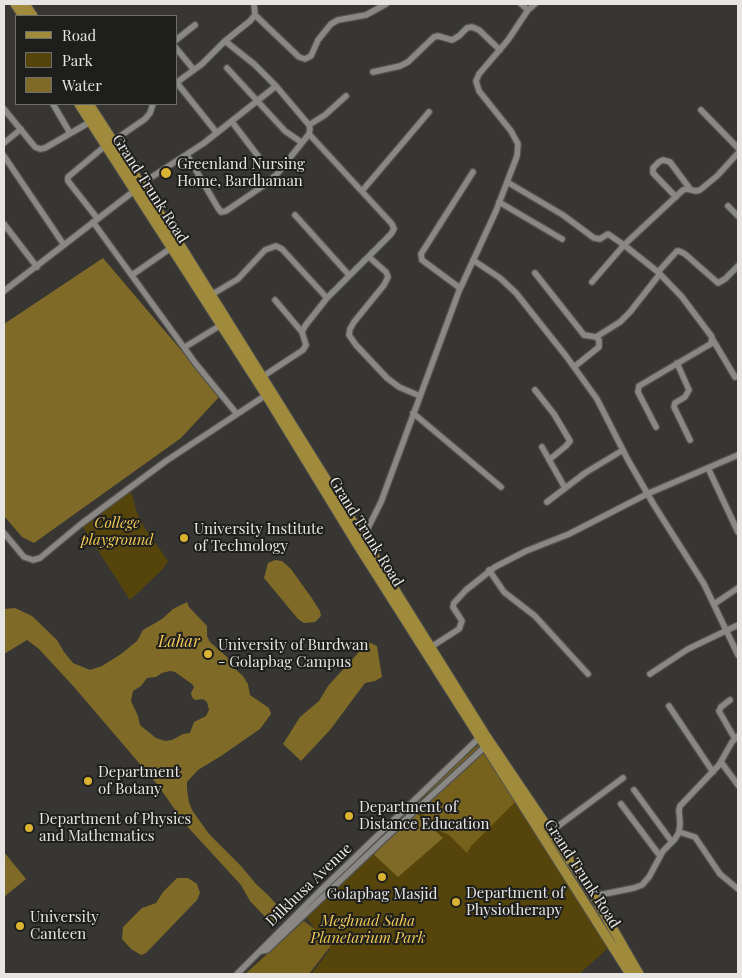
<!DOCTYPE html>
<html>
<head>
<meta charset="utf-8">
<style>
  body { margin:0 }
  #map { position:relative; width:742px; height:978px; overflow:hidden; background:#373632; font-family:"Playfair Display",serif }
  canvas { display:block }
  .frame { position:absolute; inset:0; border:5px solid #e6e5e3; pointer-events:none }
  .legend { position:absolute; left:15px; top:15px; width:162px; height:90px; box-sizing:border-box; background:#1e1e1c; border:1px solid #6e6e6c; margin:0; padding:6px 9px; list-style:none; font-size:15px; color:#e6e5e3 }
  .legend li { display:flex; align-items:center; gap:10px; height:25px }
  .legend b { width:25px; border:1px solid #6e6e6c }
</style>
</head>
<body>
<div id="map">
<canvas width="742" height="978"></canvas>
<div class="frame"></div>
<ul class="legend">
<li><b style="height:6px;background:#a08a3b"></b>Road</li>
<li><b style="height:14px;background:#56450a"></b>Park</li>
<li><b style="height:14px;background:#7f6a28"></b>Water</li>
</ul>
</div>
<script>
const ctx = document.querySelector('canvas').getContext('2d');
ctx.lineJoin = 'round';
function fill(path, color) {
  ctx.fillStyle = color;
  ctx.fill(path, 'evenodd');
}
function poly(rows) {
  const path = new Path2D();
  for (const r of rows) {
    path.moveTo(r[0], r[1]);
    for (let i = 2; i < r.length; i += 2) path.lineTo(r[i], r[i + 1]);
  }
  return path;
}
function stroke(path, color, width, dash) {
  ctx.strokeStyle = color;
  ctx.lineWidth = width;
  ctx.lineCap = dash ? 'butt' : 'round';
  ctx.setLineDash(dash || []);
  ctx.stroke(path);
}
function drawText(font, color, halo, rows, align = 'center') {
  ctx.font = font + ' "Playfair Display",serif';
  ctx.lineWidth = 4;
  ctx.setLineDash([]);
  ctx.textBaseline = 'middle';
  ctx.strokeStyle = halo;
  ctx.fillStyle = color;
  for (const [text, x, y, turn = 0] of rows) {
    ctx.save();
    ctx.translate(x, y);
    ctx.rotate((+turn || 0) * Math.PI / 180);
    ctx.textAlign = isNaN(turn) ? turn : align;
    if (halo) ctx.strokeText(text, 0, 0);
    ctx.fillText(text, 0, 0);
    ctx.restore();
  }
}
fill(poly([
  [130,492,132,494,136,510,144,527,168,561,163,569,130,600,81,524,110,503],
  [473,743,617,940,579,974,311,974,330,950,306,917]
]), '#56450a');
fill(poly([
  [481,743,517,800,471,846,467,853,449,835,440,831,417,809,417,806,440,779],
  [304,921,333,943,309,974,245,974]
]), '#76611d');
fill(poly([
  [103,258,220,396,181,438,34,543,22,537,4,516,4,324],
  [275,560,282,561,291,569,311,597,320,611,321,616,315,622,304,623,298,619,264,578,268,563],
  [187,602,189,607,207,626,207,636,210,642,227,657,235,669,243,676,248,684,250,695,269,708,271,714,260,729,221,756,198,770,187,782,187,789,189,802,192,810,209,834,241,866,256,884,269,896,282,911,272,924,250,901,241,885,185,824,157,784,74,687,39,649,27,640,4,654,4,609,15,608,32,616,57,640,64,652,73,663,90,670,102,666,121,654,137,641,143,630,162,619,173,609],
  [170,671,175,672,192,684,194,687,191,693,192,697,195,700,203,699,207,702,209,710,206,716,194,722,190,733,183,734,172,740,165,741,156,738,140,725,138,716,131,701,133,691,141,686,147,678,156,677,162,673],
  [368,642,377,646,382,677,375,681,365,683,330,730,301,761,283,744,300,717,319,701,328,686],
  [412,809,443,838,398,877,368,849],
  [4,852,26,879,4,897],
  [177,878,188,878,197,884,200,893,197,900,146,953,141,955,131,949,122,939,123,927,142,908,156,903,163,892]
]), '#7f6a28');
const street = poly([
  [521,4,528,10],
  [255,15,299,57,305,59,311,56,318,40,331,24,338,20,366,15,386,4],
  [176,40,195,25],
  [176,48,194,70],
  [227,68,285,131,301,142],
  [373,72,400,66,408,62,434,37,438,36,452,40,459,36,467,28,472,27,479,30,500,50],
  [176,83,202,64,225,41,250,21,255,15,254,4],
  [177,83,217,133],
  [53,104,70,133],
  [4,109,35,147,40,149,45,148,90,122],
  [701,110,738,148],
  [232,122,258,156],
  [309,125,325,115,346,96],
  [113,141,145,119,150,113,153,104],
  [4,143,21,129],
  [187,155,218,208,221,212,226,211,263,186,277,174,309,134,310,129,309,125,276,86,254,64,225,41],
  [4,156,64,245],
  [507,182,563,215,594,238,600,239,608,234,624,245,658,272,682,297,712,337,711,344,707,346,639,386,638,392,656,427],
  [141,184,204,143,276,86],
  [362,191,429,112],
  [676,197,653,173,653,168,659,162,663,160,670,162,690,189],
  [499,202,562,239],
  [728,206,738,216],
  [295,215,349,275],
  [97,218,68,181,68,177,105,146],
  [93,222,196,364,237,414],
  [4,224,37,267],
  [369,257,386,272,388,277,384,285,354,322,350,329,349,335,356,345,387,378,399,387,420,396],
  [473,260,500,278,516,293,566,356,597,399,628,460,654,505,704,584,738,655],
  [658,272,677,251,679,251,685,254,718,283,725,279,738,266],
  [535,273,584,335,596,337,599,340,599,347,574,367],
  [132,275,171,248],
  [592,282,624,245,683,190,687,189,696,191,700,190,717,176,738,153],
  [460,288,426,263,422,260,421,254,473,172],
  [4,291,134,191],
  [211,295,238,279,265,250,276,246,282,249,327,298],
  [275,300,302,332],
  [596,337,620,322,630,312,659,275],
  [713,340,735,377],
  [185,347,221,325],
  [677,363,689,390,685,397,675,403,674,407,690,440],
  [262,377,303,350,306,345,302,332,305,326,327,298,391,234,394,229,392,224,309,134],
  [535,390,554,414,570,441,566,446,549,460],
  [413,413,501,487],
  [542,447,565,488],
  [708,468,738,532],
  [547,502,585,473,623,450],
  [4,533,24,557,33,560,40,558,81,524,166,461,266,395],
  [362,540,381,502,459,291,496,211,517,156,518,144,511,131,479,91,476,81,479,74,508,40,528,10,535,4],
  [489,570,504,592,535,616,588,674],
  [714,604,738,588],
  [431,647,459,629,462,621,453,607,454,603,466,590,495,567,526,551,569,534,647,494,738,455],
  [650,674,688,649,738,625],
  [730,700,721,707,719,711,735,739],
  [669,706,713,772],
  [721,762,738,785],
  [634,790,672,842],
  [621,804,660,856],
  [550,832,623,778],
  [679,832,695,837,720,874,738,889],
  [594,896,634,888,642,885,649,877,663,851,675,839,679,832,680,824,679,810,680,806,719,765,732,742,738,736],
  [261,951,267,950,382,841,488,744],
  [237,974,321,890,482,735]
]);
const primary = poly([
  [15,4,23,16],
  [25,4,33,16],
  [79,104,266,395,357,544,630,974],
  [89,104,177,240,484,733,594,896,639,974]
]);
stroke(street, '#53524e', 8);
stroke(primary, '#53524e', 11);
stroke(street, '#898884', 5.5);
stroke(primary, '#a08a3b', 9);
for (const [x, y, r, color] of [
  [166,173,6,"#dab333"],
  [184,538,5,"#dab333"],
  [208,654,5,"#dab333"],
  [88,781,5,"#dab333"],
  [349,816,5,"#dab333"],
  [29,828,5,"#dab333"],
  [382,877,5,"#dab333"],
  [456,902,5,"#dab333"],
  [20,926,5,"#dab333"]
]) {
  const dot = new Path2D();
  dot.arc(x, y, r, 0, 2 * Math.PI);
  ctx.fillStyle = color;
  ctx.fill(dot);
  stroke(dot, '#1e1e1c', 2);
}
drawText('15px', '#e6e5e3', '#1e1e1c', [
  ["Greenland Nursing",177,164],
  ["Home, Bardhaman",177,181],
  ["University Institute",194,529],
  ["of Technology",194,546],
  ["University of Burdwan",218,645],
  ["- Golapbag Campus",218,662],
  ["Department",98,772],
  ["of Botany",98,789],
  ["Department of",359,807],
  ["Distance Education",359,824],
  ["Department of Physics",39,819],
  ["and Mathematics",39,836],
  ["Department of",466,893],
  ["Physiotherapy",466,910],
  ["Golapbag Masjid",382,894,"center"],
  ["University",30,917],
  ["Canteen",30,934]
], 'left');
drawText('15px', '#e6e5e3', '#1e1e1c', [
  ["Grand Trunk Road",150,189,57],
  ["Grand Trunk Road",366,532,58],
  ["Grand Trunk Road",582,874,57],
  ["Dilkhusa Avenue",309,885,-44]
]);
drawText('italic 15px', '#f0c954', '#1e1e1c', [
  ["College",117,523],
  ["playground",117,540],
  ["Meghnad Saha",368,921],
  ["Planetarium Park",368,938]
]);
drawText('italic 16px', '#f4cd58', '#1e1e1c', [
  ["Lahar",179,642]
]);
</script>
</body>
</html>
